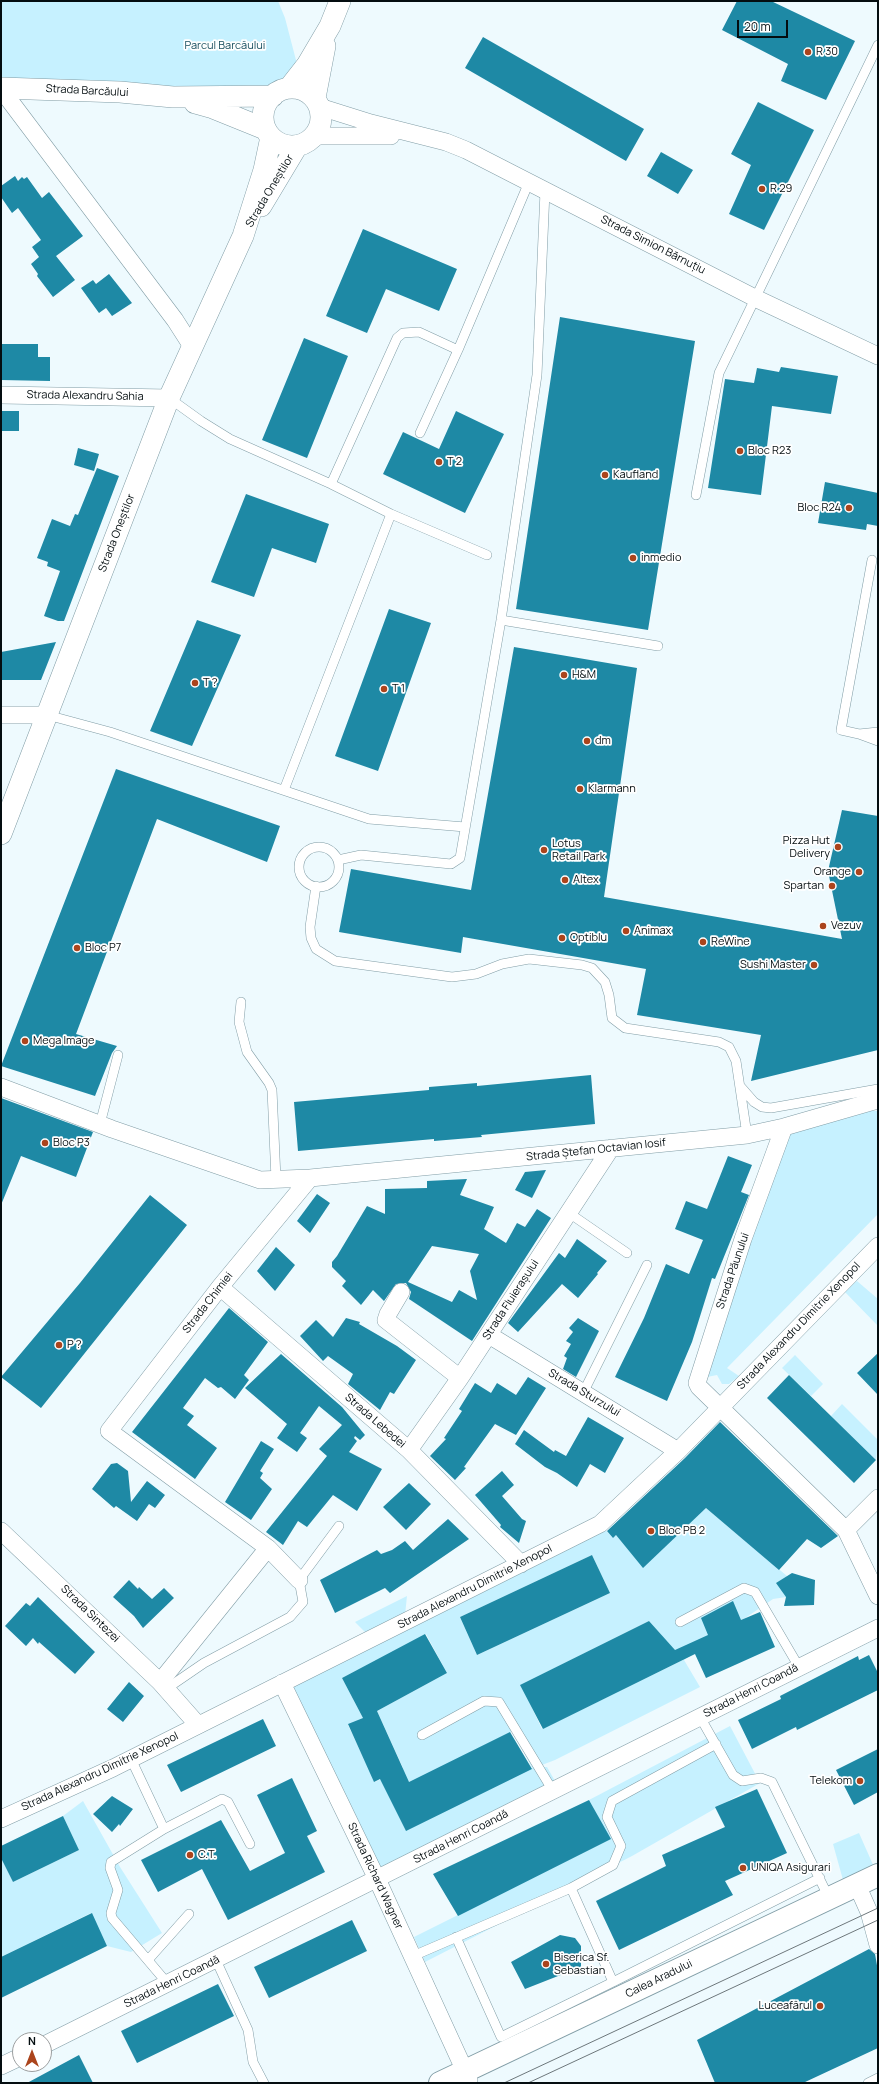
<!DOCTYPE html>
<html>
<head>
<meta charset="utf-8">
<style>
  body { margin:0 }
  #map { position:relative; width:879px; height:2084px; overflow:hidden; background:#eefafe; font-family:Manrope,sans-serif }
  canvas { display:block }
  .frame { position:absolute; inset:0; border:2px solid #040d10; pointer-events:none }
  .north { position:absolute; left:12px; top:2032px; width:40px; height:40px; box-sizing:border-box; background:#fff; border:1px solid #9b9e9f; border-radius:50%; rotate:0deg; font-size:11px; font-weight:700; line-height:16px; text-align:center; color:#040d10 }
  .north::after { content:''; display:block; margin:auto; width:14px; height:18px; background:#ab441c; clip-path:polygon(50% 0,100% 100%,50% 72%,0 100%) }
  .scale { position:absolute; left:737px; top:20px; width:51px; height:18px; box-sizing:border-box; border:2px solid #040d10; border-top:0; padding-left:5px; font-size:12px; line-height:14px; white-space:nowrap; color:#040d10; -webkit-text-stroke:3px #fff; paint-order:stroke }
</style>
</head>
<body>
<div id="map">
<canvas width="879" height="2084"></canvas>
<div class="frame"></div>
<div class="north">N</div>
<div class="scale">20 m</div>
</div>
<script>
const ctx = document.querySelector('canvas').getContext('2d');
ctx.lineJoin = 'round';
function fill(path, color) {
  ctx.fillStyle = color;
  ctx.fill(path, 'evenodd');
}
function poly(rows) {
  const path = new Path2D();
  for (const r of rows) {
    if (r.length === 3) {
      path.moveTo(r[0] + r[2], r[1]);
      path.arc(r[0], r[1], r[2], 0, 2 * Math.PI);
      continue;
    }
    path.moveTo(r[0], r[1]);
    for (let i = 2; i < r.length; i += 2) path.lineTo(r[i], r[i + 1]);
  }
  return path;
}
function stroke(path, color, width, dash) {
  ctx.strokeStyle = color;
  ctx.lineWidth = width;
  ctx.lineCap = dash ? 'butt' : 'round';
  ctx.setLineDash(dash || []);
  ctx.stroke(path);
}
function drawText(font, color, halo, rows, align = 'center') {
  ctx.font = font + ' Manrope,sans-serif';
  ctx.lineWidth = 3.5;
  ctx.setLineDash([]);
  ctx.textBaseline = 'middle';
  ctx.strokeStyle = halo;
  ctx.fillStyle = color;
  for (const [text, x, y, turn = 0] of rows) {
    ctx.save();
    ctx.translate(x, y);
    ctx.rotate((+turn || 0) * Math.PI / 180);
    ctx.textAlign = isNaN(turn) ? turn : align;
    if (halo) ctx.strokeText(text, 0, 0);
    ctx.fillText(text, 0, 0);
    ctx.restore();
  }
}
fill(poly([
  [1,1,278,1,285,18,297,64,290,77,258,92,1,80],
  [865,1111,878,1111,878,1214,727,1368,739,1376,729,1384,722,1384,717,1375,697,1379,778,1145,797,1128],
  [857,1281,878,1299,878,1326,844,1291],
  [795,1355,823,1384,811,1396,782,1368],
  [842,1404,878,1440,876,1460,831,1416],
  [706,1508,787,1576,786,1597,773,1599,684,1660,700,1687,555,1760,534,1768,547,1767,559,1788,377,1879,282,1683,600,1524,613,1538,616,1535,643,1567],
  [592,1555,610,1593,477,1655,460,1617],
  [649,1621,683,1660,542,1729,521,1685],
  [426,1634,447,1673,377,1711,403,1768,375,1782,348,1725,363,1718,342,1678],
  [513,1731,532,1768,388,1793],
  [407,1596,405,1615,366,1633,355,1622],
  [730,1726,760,1783,632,1856,425,1962,414,1937,610,1839,589,1800],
  [83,1801,120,1867,162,1933,131,1952,107,1946,91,1913,1,1957,1,1858,13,1882,79,1850,63,1816],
  [859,1833,874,1867,843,1880,833,1844]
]), '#c6f1ff');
fill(poly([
  [737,1,771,1,855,41,826,100,781,81,788,64,722,30],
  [483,37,644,129,626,161,465,68],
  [758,102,814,130,764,230,729,214,751,165,731,154],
  [661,152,693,170,678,194,647,176],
  [15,176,18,181,22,177,24,179,27,177,42,198,49,192,83,236,56,256,75,280,53,297,37,276,38,274,31,264,39,257,32,247,41,240,18,208,12,213,1,197,1,186],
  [363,229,457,269,439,311,386,289,367,333,326,316],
  [109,274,132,303,112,316,106,308,99,313,81,288,93,280,96,284],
  [560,317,695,341,648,630,516,609],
  [304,338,348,356,307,458,262,440],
  [1,344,38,344,38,357,50,357,50,381,1,380],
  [781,367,838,376,831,414,772,406,761,495,708,488,725,379,754,383,757,368,779,372],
  [1,411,19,411,19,431,1,431],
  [456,411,504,434,465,513,383,474,403,432,439,449],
  [78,448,99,454,94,471,74,465],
  [97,468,119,476,64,621,58,621,44,616,60,571,47,566,48,562,37,558,52,519,70,526,75,514,78,515],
  [825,482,878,493,878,526,867,524,866,530,818,523],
  [246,494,329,524,316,563,272,548,254,597,211,582],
  [389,609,431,623,378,771,335,756],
  [197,620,241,635,192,746,150,731],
  [56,642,41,680,1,680,1,652],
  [514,647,637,668,604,897,842,939,828,871,842,810,878,816,878,1050,751,1081,761,1035,637,1015,646,969,463,937,461,953,339,932,351,869,471,890],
  [116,769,280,826,267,862,157,819,76,1034,117,1046,112,1053,95,1096,1,1066],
  [591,1075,595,1124,481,1135,482,1137,434,1141,434,1139,298,1151,294,1102,429,1090,429,1087,477,1083,477,1086],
  [1,1098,93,1132,76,1177,21,1156,1,1205],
  [728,1156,752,1165,741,1192,749,1195,715,1279,712,1278,692,1342,667,1401,615,1377,644,1318,666,1264,689,1274,703,1240,675,1229,686,1201,707,1209],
  [546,1170,532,1198,515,1190,525,1172],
  [467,1179,460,1195,494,1207,484,1229,506,1243,517,1223,525,1227,537,1209,551,1218,472,1341,409,1299,411,1292,406,1283,396,1284,384,1301,373,1290,361,1305,342,1286,346,1281,332,1267,332,1262,337,1256,367,1206,385,1214,385,1189,427,1188,427,1181],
  [432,1246,479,1254,470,1271,477,1300,459,1290,452,1302,408,1282],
  [317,1194,330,1203,310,1233,297,1221],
  [150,1195,187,1225,41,1408,1,1377,80,1283],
  [577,1239,607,1261,597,1273,598,1274,578,1298,562,1284,518,1332,508,1323,559,1253,565,1258],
  [276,1247,295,1265,275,1291,257,1271],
  [229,1308,268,1342,244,1375,249,1380,235,1399,221,1387,218,1388,205,1378,183,1408,194,1416,187,1425,217,1448,195,1479,132,1432],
  [346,1318,360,1322,359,1324,397,1346,416,1360,394,1394,390,1392,380,1410,348,1384,353,1374,328,1356,323,1361,300,1336,316,1320,333,1337],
  [578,1318,599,1331,576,1377,563,1369,567,1358,564,1356,571,1344,566,1341,573,1332,569,1328],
  [878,1353,878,1395,857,1373],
  [281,1354,342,1407,365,1435,360,1440,355,1436,354,1438,357,1441,349,1452,382,1469,357,1511,333,1495,307,1527,298,1521,283,1545,266,1532,327,1456,319,1449,342,1425,319,1406,300,1433,307,1438,297,1452,277,1438,287,1424,245,1388],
  [789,1375,876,1460,854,1483,767,1398],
  [528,1377,546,1388,516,1435,495,1424,464,1467,466,1468,455,1480,430,1456,446,1439,444,1438,462,1411,459,1409,475,1383,491,1393,497,1383,516,1395],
  [588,1417,624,1438,605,1473,590,1464,577,1487,557,1473,545,1467,515,1444,524,1430,554,1452,555,1450,566,1456],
  [720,1422,838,1536,821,1548,807,1539,779,1570,706,1508,643,1568,616,1535,613,1538,607,1531,685,1458],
  [261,1441,274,1449,260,1471,263,1473,260,1478,272,1489,251,1520,225,1502],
  [117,1463,128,1471,131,1502,147,1481,165,1495,155,1508,149,1504,137,1521,116,1506,114,1508,92,1489,111,1464],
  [502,1471,514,1485,502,1496,522,1519,526,1521,519,1543,500,1527,501,1525,475,1495],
  [409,1483,431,1504,406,1530,383,1507],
  [448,1519,469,1539,390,1593,385,1588,335,1613,320,1580,377,1550,381,1554,392,1550,405,1541,413,1550],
  [592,1555,610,1593,477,1655,460,1617],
  [792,1573,815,1580,814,1605,784,1606,786,1597,776,1583],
  [129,1580,138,1589,139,1587,152,1599,164,1588,174,1598,143,1628,134,1616,113,1597],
  [38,1597,95,1652,75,1674,39,1642,38,1644,33,1638,26,1646,5,1626,26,1603,30,1606],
  [733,1601,741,1620,760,1612,775,1647,706,1678,695,1654,543,1729,520,1685,649,1621,675,1650,708,1635,701,1618],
  [425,1634,447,1673,377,1711,409,1782,510,1732,532,1769,406,1831,380,1779,374,1782,348,1724,363,1718,342,1678],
  [869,1655,878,1673,878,1690,797,1730,796,1727,752,1749,738,1720,781,1699,780,1696,858,1656,859,1660],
  [129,1682,144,1696,123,1722,107,1709],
  [263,1719,276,1746,181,1792,167,1765],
  [878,1749,878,1792,854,1805,836,1770],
  [292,1778,317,1831,307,1836,325,1872,228,1920,202,1869,158,1892,141,1860,221,1820,250,1871,285,1853,257,1795],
  [757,1789,787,1853,725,1881,733,1895,619,1950,596,1901,666,1866,662,1855,725,1827,715,1807],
  [112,1796,133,1809,120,1826,119,1824,112,1832,93,1814],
  [589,1800,611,1839,458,1916,433,1874],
  [63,1816,79,1850,13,1882,1,1858,1,1846],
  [92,1913,107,1946,1,1998,1,1957],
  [352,1920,367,1951,269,1998,254,1967],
  [560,1935,575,1938,581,1946,581,1967,525,1989,511,1962],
  [869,1949,875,1954,878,1971,878,2048,803,2083,715,2083,697,2040],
  [218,1984,234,2016,137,2063,121,2031],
  [79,2055,93,2083,27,2083]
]), '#1e89a5');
const service = poly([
  [169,398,201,421,230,439,331,484,391,514,487,555],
  [420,433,458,350,529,182],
  [331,484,397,338,403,333,419,332,458,350],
  [696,495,719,373,878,45],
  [872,560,841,730,859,734,878,741],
  [501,620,658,646],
  [47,715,110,732,369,819,465,827],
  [859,734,878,732],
  [284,790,391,514],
  [319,867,20],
  [338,860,361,855,451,864,460,858,501,620,537,375,545,191],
  [316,886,310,927,311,938,316,949,335,961,452,977,476,974,502,964,529,959,582,965,592,968,605,982,609,995,612,1018,625,1028,719,1042,729,1047,736,1061,747,1135],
  [241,1002,239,1022,247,1052,269,1083,272,1090,276,1179],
  [740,1086,754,1102,762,1107,771,1108,878,1089],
  [100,1124,118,1055],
  [569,1213,627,1253],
  [583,1393,647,1265],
  [680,1622,744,1588,755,1592,799,1667],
  [166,1689,204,1663,290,1617,303,1602,299,1580,339,1526],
  [700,1717,733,1775,742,1781,761,1778,772,1782,829,1898],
  [422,1735,484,1701,499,1702,553,1791],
  [131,1759,164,1829],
  [456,1937,501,2037,613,1982,571,1888],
  [413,1956,571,1888,613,1865,621,1846,607,1817,612,1801,716,1744],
  [148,1960,189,1914],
  [216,1960,248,2030,253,2062,264,2083],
  [613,1982,820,1878],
  [168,1984,112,1918,111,1913,118,1890,110,1868,111,1862,164,1829,222,1799,228,1802,250,1844],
  [868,2083,878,2078]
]);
const minor = poly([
  [1,89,175,320,191,345],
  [320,107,371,123,446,142,466,150,755,298,878,356],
  [315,136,391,136],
  [1,395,169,398],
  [1,715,47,715],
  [1,1087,112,1129,260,1180,310,1178,747,1135,784,1127,878,1100],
  [784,1127,743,1239,697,1383,699,1387,846,1530,878,1596],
  [220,1287,409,1450,521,1564],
  [401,1292,388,1314,386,1320,460,1378],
  [489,1335,678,1451],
  [409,1450,460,1378,611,1148],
  [846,1530,878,1498],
  [1,1531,160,1682],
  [299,1580,268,1548,109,1431,220,1287,310,1178],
  [282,1683,377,1879,469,2080],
  [198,1725,160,1682,268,1548],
  [1,1819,113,1768,600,1524,678,1451,878,1246],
  [857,1885,869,1912,878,1945],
  [44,2045,878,1628],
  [1,2066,20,2057]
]);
const tertiary = poly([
  [1,88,120,92,173,97,273,96],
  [289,88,307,65,330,26,340,1],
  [292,117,29],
  [315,98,325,46],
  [195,103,213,108,265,129],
  [261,206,297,146],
  [1,834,169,398,243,236,264,170,271,137]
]);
const primary = poly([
  [440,2083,878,1875]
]);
stroke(service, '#819da6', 10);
stroke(minor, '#819da6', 18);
stroke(tertiary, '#819da6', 22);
stroke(primary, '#819da6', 24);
stroke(service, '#fff', 9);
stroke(minor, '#fff', 17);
stroke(tertiary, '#fff', 21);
stroke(primary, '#fff', 22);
stroke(poly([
  [504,2083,878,1908],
  [528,2083,878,1920]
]), '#6d777b', 1);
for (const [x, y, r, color] of [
  [808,52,4,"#ab441c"],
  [762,189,4,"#ab441c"],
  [740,451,4,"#ab441c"],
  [439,462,4,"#ab441c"],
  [605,475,4,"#ab441c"],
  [849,508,4,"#ab441c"],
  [633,558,4,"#ab441c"],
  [564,675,4,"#ab441c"],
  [195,683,4,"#ab441c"],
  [384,689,4,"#ab441c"],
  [587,741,4,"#ab441c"],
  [580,789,4,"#ab441c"],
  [838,847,4,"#ab441c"],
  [544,850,4,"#ab441c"],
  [859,872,4,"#ab441c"],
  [565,880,4,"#ab441c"],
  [832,886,4,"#ab441c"],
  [823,926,4,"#ab441c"],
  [626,931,4,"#ab441c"],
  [562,938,4,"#ab441c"],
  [703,942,4,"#ab441c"],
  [77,948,4,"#ab441c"],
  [814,965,4,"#ab441c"],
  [25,1041,4,"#ab441c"],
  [45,1143,4,"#ab441c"],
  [59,1345,4,"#ab441c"],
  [651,1531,4,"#ab441c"],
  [860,1781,4,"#ab441c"],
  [190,1855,4,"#ab441c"],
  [743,1868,4,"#ab441c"],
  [546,1964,4,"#ab441c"],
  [820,2006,4,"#ab441c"]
]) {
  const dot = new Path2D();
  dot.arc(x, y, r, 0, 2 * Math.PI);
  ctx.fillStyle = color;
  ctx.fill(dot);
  stroke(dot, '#fff', 1.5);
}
drawText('11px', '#184f5f', '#fff', [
  ["Parcul Barcăului",225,46]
]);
drawText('11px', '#040d10', '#fff', [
  ["R 30",816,52],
  ["R 29",770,189],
  ["Bloc R23",748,451],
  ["T 2",447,462],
  ["Kaufland",613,475],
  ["Bloc R24",841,508,"right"],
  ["inmedio",641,558],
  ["H&M",572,675],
  ["T ?",203,683],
  ["T 1",392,689],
  ["dm",595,741],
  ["Klarmann",588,789],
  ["Pizza Hut",830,841,"right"],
  ["Delivery",830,854,"right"],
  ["Lotus",552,844],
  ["Retail Park",552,857],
  ["Orange",851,872,"right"],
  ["Altex",573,880],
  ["Spartan",824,886,"right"],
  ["Vezuv",831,926],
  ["Animax",634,931],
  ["Optiblu",570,938],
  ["ReWine",711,942],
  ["Bloc P7",85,948],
  ["Sushi Master",806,965,"right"],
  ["Mega Image",33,1041],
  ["Bloc P3",53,1143],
  ["P ?",67,1345],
  ["Bloc PB 2",659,1531],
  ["Telekom",852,1781,"right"],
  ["C.T.",198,1855],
  ["UNIQA Asigurari",751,1868],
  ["Biserica Sf.",554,1958],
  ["Sebastian",554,1971],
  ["Luceafărul",812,2006,"right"]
], 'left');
drawText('11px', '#040d10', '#fff', [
  ["Strada Barcăului",87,91,3],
  ["Strada Oneștilor",270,191,-59],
  ["Strada Simion Bărnuțiu",653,245,27],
  ["Strada Alexandru Sahia",85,396,1],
  ["Strada Oneștilor",117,533,-69],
  ["Strada Ștefan Octavian Iosif",596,1150,-6],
  ["Strada Păunului",733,1271,-71],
  ["Strada Fluierașului",511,1300,-57],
  ["Strada Chimiei",208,1303,-52],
  ["Strada Alexandru Dimitrie Xenopol",799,1326,-46],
  ["Strada Sturzului",584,1393,31],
  ["Strada Lebedei",375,1421,41],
  ["Strada Alexandru Dimitrie Xenopol",475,1587,-27],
  ["Strada Sintezei",90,1614,44],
  ["Strada Henri Coandă",751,1691,-27],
  ["Strada Alexandru Dimitrie Xenopol",100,1772,-25],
  ["Strada Henri Coandă",461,1837,-27],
  ["Strada Richard Wagner",375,1876,65],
  ["Calea Aradului",659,1979,-26],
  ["Strada Henri Coandă",172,1982,-26]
]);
</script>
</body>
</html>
